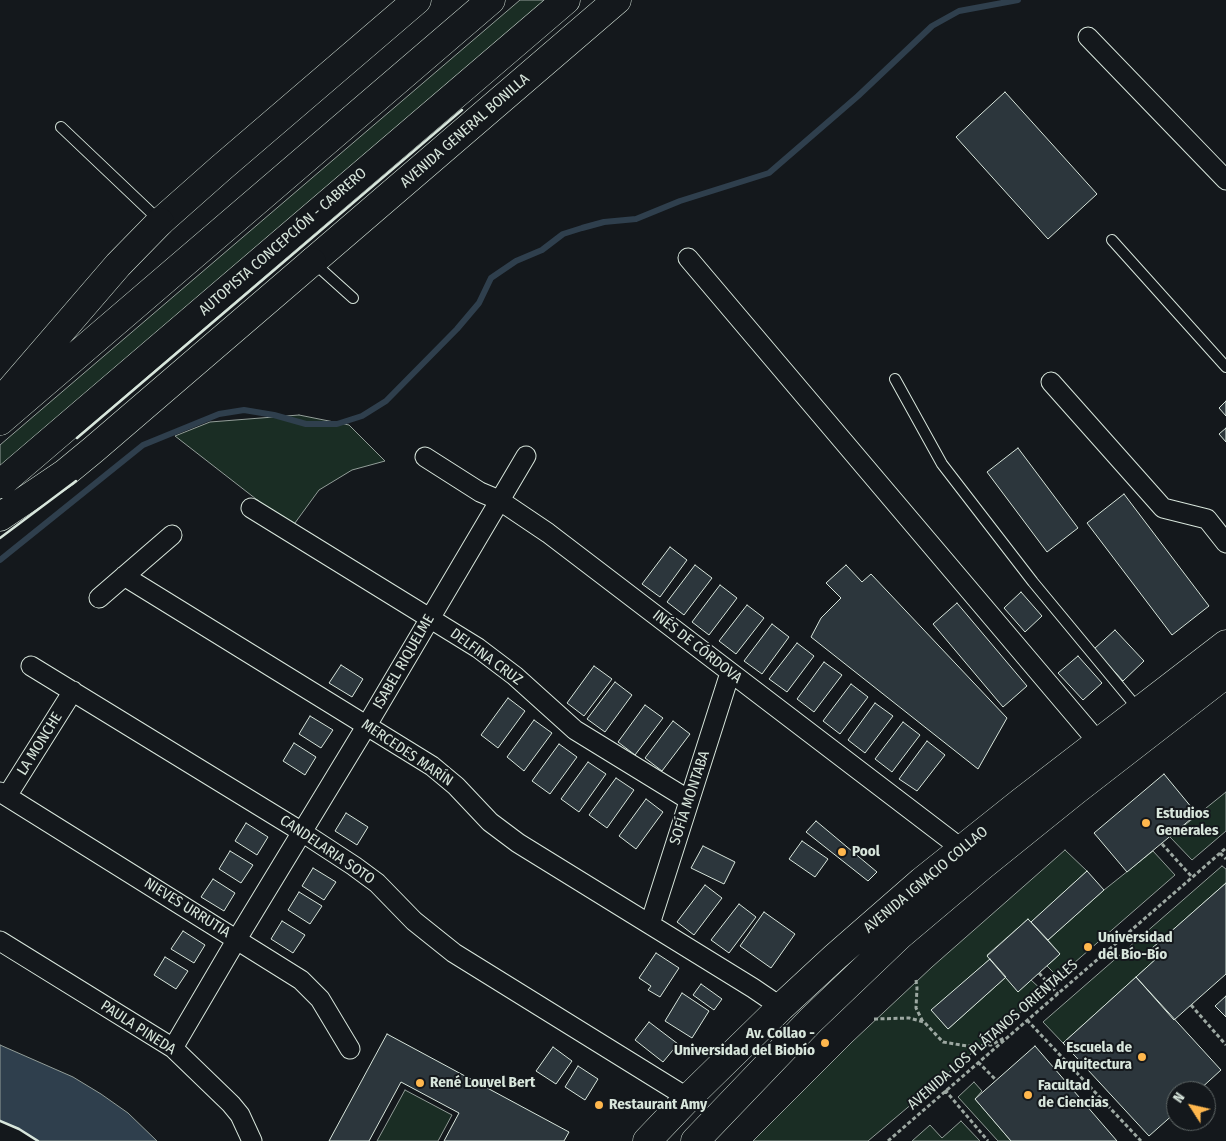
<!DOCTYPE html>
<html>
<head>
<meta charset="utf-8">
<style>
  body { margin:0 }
  #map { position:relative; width:1226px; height:1141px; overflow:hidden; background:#14181c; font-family:"Fira Sans Condensed",sans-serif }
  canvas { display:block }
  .north { position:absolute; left:1166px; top:1081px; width:50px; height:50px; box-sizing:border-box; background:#14181c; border:1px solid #626a69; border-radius:50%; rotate:305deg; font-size:14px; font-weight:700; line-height:20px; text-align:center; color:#d8e6dc }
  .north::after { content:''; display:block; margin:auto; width:18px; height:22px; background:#ffb74d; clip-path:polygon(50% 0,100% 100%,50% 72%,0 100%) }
</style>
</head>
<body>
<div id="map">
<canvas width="1226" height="1141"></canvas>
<div class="north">N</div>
</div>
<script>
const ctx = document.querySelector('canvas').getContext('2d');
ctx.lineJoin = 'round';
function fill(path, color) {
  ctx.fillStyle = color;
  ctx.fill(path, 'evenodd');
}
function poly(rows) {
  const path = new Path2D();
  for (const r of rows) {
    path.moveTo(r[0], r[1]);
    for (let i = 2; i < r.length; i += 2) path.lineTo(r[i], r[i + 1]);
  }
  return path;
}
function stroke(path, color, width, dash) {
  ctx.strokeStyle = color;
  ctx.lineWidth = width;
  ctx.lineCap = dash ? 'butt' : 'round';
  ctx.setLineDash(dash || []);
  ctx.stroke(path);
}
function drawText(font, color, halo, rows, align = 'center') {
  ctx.font = font + ' "Fira Sans Condensed",sans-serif';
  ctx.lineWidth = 4;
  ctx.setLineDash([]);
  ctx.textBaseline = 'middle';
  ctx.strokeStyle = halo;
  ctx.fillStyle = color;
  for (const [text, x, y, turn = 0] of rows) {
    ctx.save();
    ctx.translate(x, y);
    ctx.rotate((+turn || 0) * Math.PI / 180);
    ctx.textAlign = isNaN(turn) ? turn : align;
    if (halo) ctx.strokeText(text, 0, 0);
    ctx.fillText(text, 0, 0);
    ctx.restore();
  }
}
const green = poly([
  [520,0,545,0,0,466,0,445,520,0],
  [299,415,349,425,385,461,352,470,319,490,292,527,175,436,210,422,299,415],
  [1226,792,1226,831,1192,860,1170,837,1226,792],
  [1065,850,1087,871,1031,922,1028,919,987,955,990,959,932,1010,948,1029,1006,977,1018,991,1031,980,1044,992,868,1141,753,1141,852,1042,932,967,1065,850],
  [1153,851,1175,875,1058,977,1047,966,1060,954,1048,940,1104,890,1153,851],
  [1222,866,1226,869,1226,883,1150,950,1157,958,1063,1043,1043,1022,1222,866],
  [974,1082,982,1091,975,1099,1011,1141,998,1141,958,1097,974,1082],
  [405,1090,452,1115,438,1141,377,1141,405,1090],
  [961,1121,980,1141,912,1141,930,1125,942,1138,961,1121]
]);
fill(green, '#1a2d24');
stroke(green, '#939e99', 1);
const water = poly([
  [0,1045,73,1077,101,1094,128,1113,157,1141,38,1141,19,1129,0,1121,0,1045]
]);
fill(water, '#2f3f4d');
stroke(water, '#939e99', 1);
stroke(poly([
  [0,560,143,445,219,414,244,410,274,415,306,424,337,424,362,416,386,401,457,329,479,303,491,278,516,261,542,250,563,234,582,228,604,222,636,219,680,201,769,173,858,96,932,26,959,11,1018,0]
]), '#2f3f4d', 6);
const building = poly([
  [1005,92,1097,194,1048,239,956,137,1005,92],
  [1226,401,1226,416,1219,408,1226,401],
  [1226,428,1226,442,1219,434,1226,428],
  [1018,448,1078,528,1047,552,987,472,1018,448],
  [1124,494,1209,606,1172,635,1087,523,1124,494],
  [670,547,687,560,660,597,642,584,670,547],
  [695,565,712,578,684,615,667,602,695,565],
  [846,565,862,582,871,574,1007,718,978,769,811,637,821,618,841,598,826,583,846,565],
  [720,585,737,598,709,635,692,622,720,585],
  [1021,592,1042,616,1025,632,1004,608,1021,592],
  [957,603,1027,686,1003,707,933,624,957,603],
  [747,605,764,618,736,654,719,641,747,605],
  [772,624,789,637,762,674,744,661,772,624],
  [1115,630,1144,661,1123,681,1094,649,1115,630],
  [797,643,814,656,787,692,769,679,797,643],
  [1078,656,1102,683,1083,700,1058,673,1078,656],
  [824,662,842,675,814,712,797,699,824,662],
  [341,665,363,679,352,697,329,683,341,665],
  [594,666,612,679,584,716,567,703,594,666],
  [615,682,632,695,605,732,587,719,615,682],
  [851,684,868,697,840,734,823,721,851,684],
  [508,698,525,711,498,748,481,735,508,698],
  [875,703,893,716,865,753,848,740,875,703],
  [645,705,663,718,635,755,618,742,645,705],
  [310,716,333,730,321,748,299,734,310,716],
  [534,720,552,733,524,771,507,757,534,720],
  [673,721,690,734,662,771,645,758,673,721],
  [903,722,920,735,892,772,875,759,903,722],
  [927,741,945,755,917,791,899,779,927,741],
  [294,743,316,757,305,775,283,761,294,743],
  [559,744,577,757,550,794,532,781,559,744],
  [588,762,606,774,579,812,561,799,588,762],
  [1164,774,1197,814,1127,872,1094,833,1164,774],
  [616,778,634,790,607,828,589,815,616,778],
  [646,799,663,812,636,849,619,836,646,799],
  [346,813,368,827,357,845,335,831,346,813],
  [816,821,877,872,868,881,806,832,816,821],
  [246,823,268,837,257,855,235,841,246,823],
  [802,841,828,859,815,877,789,859,802,841],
  [703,846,735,862,724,884,691,868,703,846],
  [230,851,253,865,241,883,219,869,230,851],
  [313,868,336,882,324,900,302,886,313,868],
  [1087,871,1104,890,1048,940,1031,922,1087,871],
  [213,879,235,893,224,911,201,897,213,879],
  [1226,883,1226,974,1174,1020,1136,977,1157,958,1150,950,1226,883],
  [705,885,722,898,694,935,677,922,705,885],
  [299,892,322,906,310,924,288,910,299,892],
  [739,904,756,917,729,953,711,940,739,904],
  [764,912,795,934,771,968,740,946,764,912],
  [1028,919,1060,954,1018,992,987,956,1028,919],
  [282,921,305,935,293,953,271,939,282,921],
  [183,931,205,945,194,963,171,949,183,931],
  [656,953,679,968,660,997,648,990,651,986,639,978,656,953],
  [165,957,188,971,176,989,154,975,165,957],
  [990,959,1006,977,948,1029,931,1010,990,959],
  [1136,977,1221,1070,1198,1091,1176,1091,1176,1112,1149,1136,1063,1043,1136,977],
  [701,984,722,999,714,1010,693,995,701,984],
  [682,993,709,1011,692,1038,665,1021,682,993],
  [1226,996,1226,1017,1215,1006,1226,996],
  [649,1022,678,1044,663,1062,635,1040,649,1022],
  [387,1034,569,1132,564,1141,444,1141,459,1113,401,1082,369,1141,329,1141,387,1034],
  [1035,1046,1117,1141,1011,1141,975,1099,1035,1046],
  [553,1047,572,1061,556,1084,536,1071,553,1047],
  [578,1066,598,1079,585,1100,565,1087,578,1066]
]);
fill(building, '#2c363c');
stroke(building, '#d8e6dc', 1);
const lane = poly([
  [61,127,160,221],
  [1112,240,1226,367],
  [313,262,353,298],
  [895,379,942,464,1033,582,1139,710]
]);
const street = poly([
  [1088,37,1226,180],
  [688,258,1098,742],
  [1051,382,1163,508,1207,519,1226,543],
  [425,457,480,492,499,500,548,533,962,849],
  [251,508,478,648,515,676,575,730,689,800],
  [124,576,432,766,456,786,490,822,518,843,753,988,781,1007],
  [99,598,172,535],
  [31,666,302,832,354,866,377,883,414,921,454,953,688,1098],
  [0,792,301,980,320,999,350,1049],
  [7,796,73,691],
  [650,924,730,673],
  [0,941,173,1048,231,1104,240,1115,252,1141],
  [173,1048,237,939,367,725,526,456]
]);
const secondary = poly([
  [160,222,221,168,417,0],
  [312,262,617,0],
  [647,1141,688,1098,781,1007,835,957,922,881,1021,802,1226,644],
  [695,1141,811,1020,899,936,982,866,1075,791,1226,674]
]);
const highway = poly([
  [0,402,118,265,160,222],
  [0,421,491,0],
  [0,484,566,0],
  [0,517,65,473,93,450,312,262]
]);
stroke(lane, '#d8e6dc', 12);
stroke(street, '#d8e6dc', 21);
stroke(secondary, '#d8e6dc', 29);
stroke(highway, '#d8e6dc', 29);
stroke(poly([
  [1162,844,1192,877],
  [1220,853,1226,859],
  [1039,973,1058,994],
  [916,980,917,988,916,1008,923,1022],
  [1191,1005,1226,1045],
  [874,1019,909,1018,924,1022,943,1042,967,1046,991,1045,1004,1038],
  [1027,1020,1141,1141],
  [978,1062,996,1080],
  [945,1090,988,1141],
  [888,1141,1226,848]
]), '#9da8a2', 3, [4, 2.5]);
stroke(lane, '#14181c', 10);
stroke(street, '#14181c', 19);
stroke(secondary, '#14181c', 28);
stroke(highway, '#14181c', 28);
stroke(poly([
  [77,438,462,110],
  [0,538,76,481],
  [0,1121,19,1129,38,1141]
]), '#d8e6dc', 2.5);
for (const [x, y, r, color] of [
  [1146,823,5,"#ffb74d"],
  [842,852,5,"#ffb74d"],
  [1088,947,5,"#ffb74d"],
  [825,1043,5,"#ffb74d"],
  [1142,1057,5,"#ffb74d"],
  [420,1083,5,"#ffb74d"],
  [1028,1095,5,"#ffb74d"],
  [599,1105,5,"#ffb74d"]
]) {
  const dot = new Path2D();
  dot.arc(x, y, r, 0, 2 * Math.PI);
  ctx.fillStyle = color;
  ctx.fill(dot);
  stroke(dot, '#14181c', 2);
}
drawText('15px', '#d8e6dc', '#14181c', [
  ["AVENIDA GENERAL BONILLA",465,131,-41],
  ["AUTOPISTA CONCEPCIÓN - CABRERO",283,242,-41],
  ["INÉS DE CÓRDOVA",697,647,38],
  ["DELFINA CRUZ",486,657,36],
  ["ISABEL RIQUELME",404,662,-60],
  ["LA MONCHE",40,744,-58],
  ["MERCEDES MARÍN",407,753,34],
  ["SOFÍA MONTABA",690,798,-72],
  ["CANDELARIA SOTO",327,850,34],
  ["AVENIDA IGNACIO COLLAO",926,880,-40],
  ["NIEVES URRUTIA",187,908,32],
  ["PAULA PINEDA",138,1028,33],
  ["AVENIDA LOS PLÁTANOS ORIENTALES",993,1035,-41]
]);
drawText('bold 15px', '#d8e6dc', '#14181c', [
  ["Estudios",1156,814],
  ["Generales",1156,831],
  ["Pool",852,852],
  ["Universidad",1098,938],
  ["del Bío-Bío",1098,955],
  ["Av. Collao -",815,1034,"right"],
  ["Universidad del Biobío",815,1051,"right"],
  ["Escuela de",1132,1048,"right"],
  ["Arquitectura",1132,1065,"right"],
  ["René Louvel Bert",430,1083],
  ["Facultad",1038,1086],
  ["de Ciencias",1038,1103],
  ["Restaurant Amy",609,1105]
], 'left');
</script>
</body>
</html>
